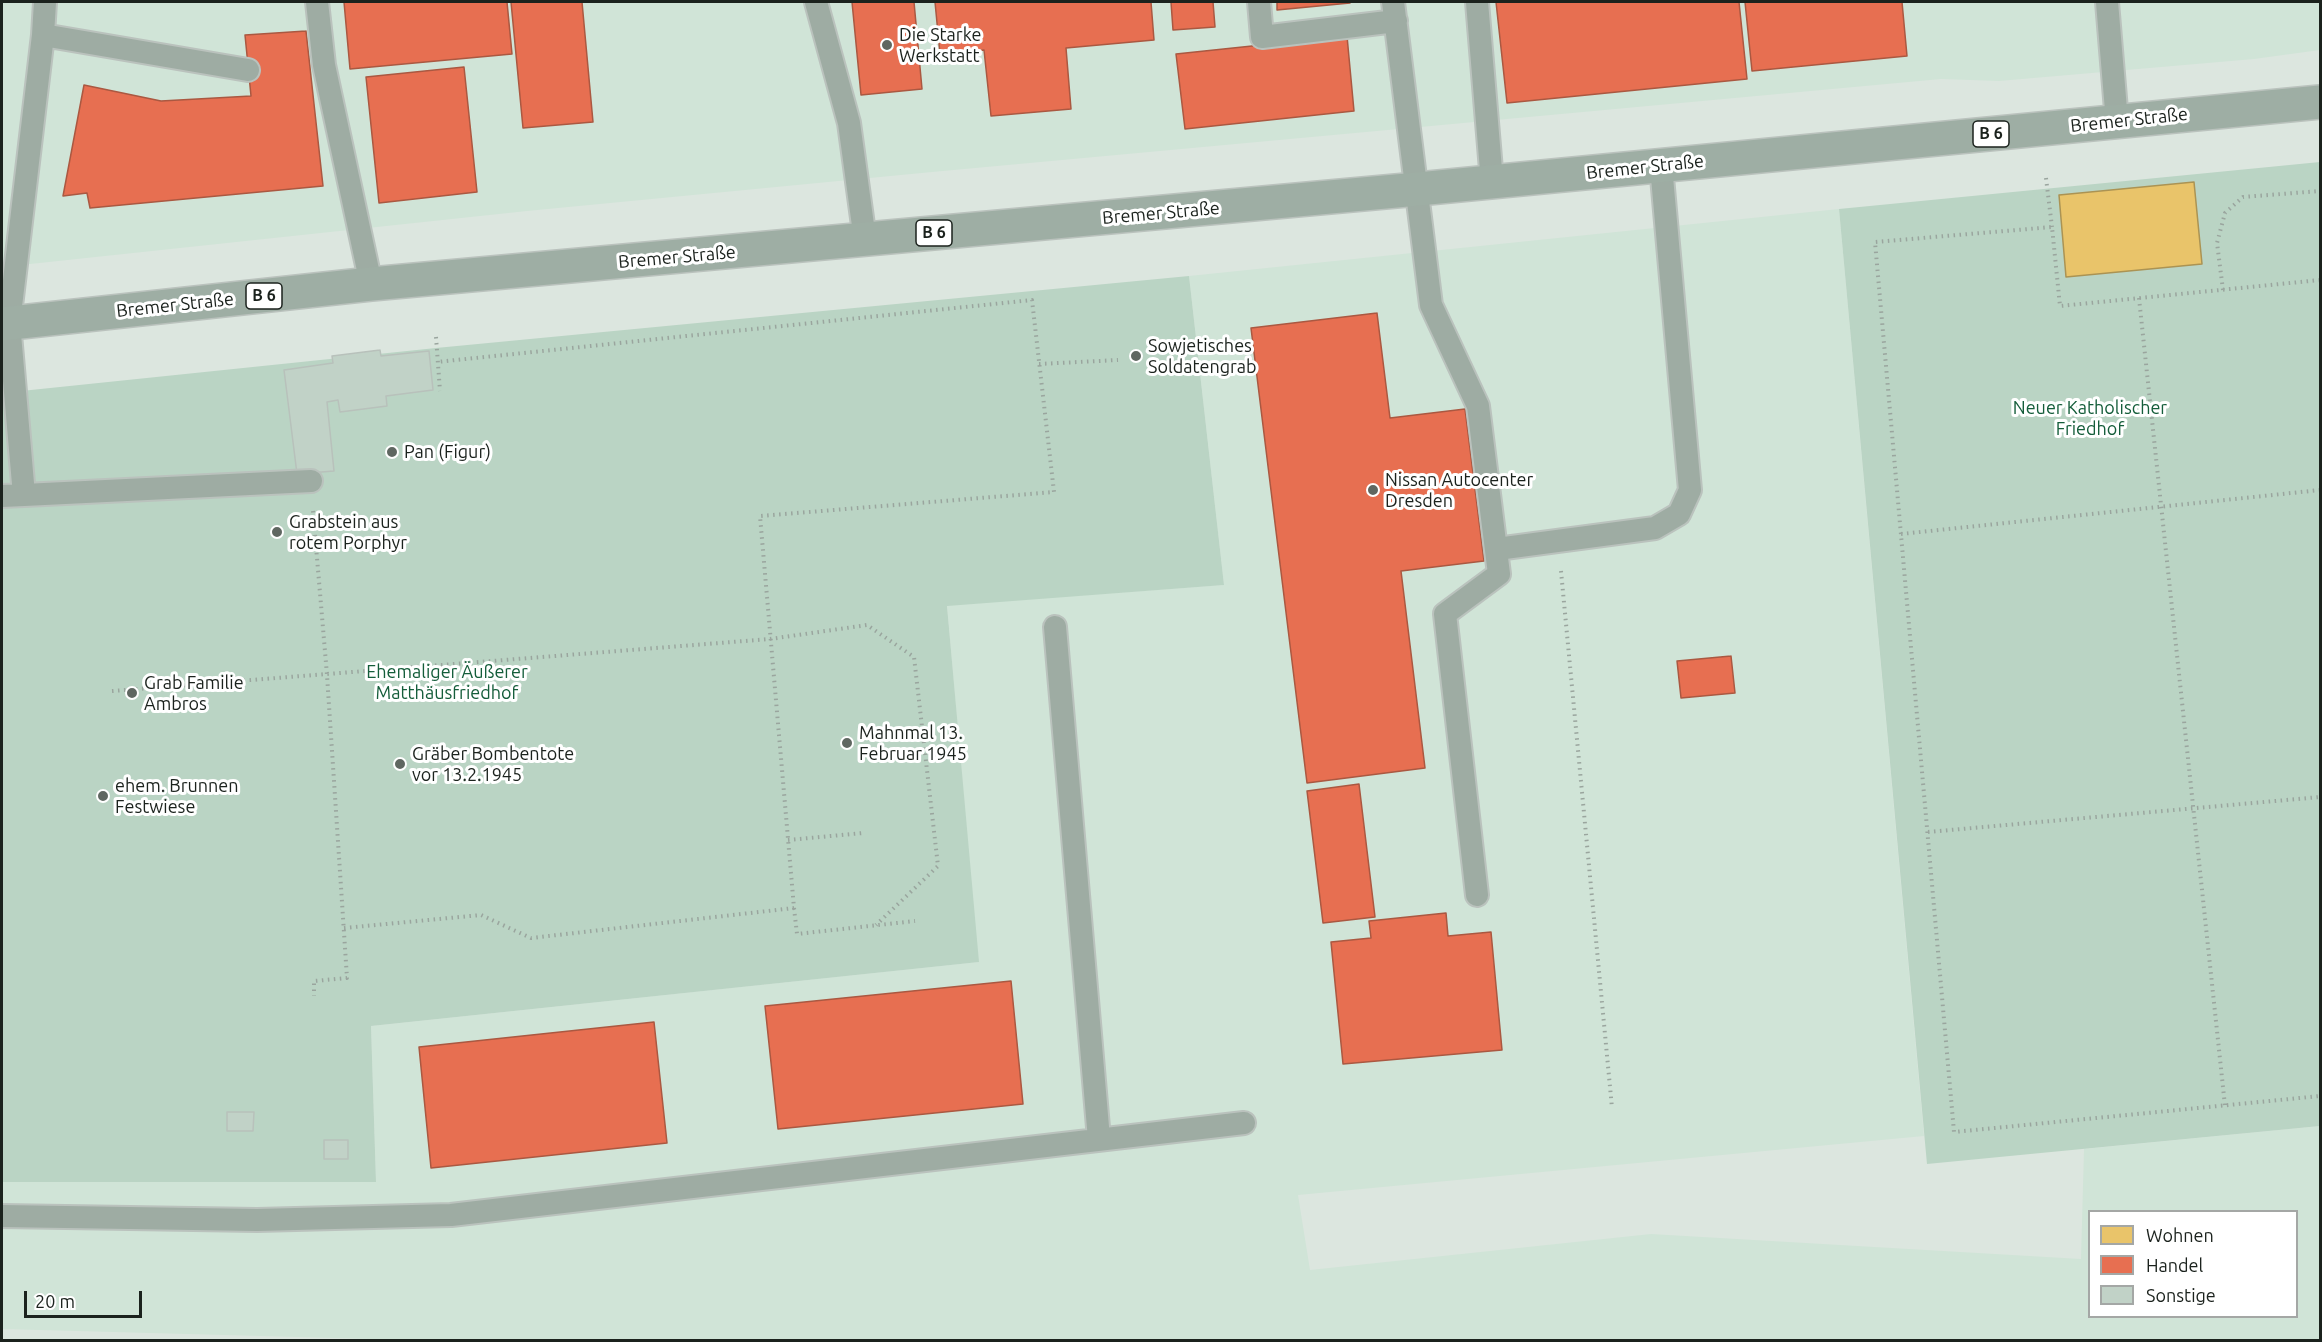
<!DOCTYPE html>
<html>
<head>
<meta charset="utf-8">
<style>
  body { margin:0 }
  #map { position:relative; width:2322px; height:1342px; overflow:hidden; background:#dce6df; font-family:Ubuntu,sans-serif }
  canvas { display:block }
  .frame { position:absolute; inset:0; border:3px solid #1b221d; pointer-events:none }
  .legend { position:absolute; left:2088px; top:1210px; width:210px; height:108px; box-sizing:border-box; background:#fff; border:2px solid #a4a7a5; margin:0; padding:8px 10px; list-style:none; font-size:18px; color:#1b221d }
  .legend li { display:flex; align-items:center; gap:12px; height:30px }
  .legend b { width:30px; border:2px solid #a4a7a5 }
  .scale { position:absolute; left:24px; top:1291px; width:118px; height:27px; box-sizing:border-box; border:3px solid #1b221d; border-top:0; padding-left:8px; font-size:18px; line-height:21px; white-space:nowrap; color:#1b221d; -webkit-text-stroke:4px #fff; paint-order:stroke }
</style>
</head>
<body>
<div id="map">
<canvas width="2322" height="1342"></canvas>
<div class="frame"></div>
<ul class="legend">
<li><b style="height:16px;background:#e9c46a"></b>Wohnen</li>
<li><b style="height:16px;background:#e76f51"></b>Handel</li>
<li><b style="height:16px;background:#c1d2c7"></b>Sonstige</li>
</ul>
<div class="scale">20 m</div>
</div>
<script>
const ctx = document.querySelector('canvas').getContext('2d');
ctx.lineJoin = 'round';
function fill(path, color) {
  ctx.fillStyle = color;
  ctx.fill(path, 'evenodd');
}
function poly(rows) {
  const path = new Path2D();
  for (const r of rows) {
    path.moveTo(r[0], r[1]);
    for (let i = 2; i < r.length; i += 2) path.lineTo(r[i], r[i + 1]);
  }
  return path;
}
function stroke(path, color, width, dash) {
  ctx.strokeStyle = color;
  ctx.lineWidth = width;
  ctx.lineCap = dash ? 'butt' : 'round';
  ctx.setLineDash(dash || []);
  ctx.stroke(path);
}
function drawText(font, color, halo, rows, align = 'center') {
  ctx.font = font + ' Ubuntu,sans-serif';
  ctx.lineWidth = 6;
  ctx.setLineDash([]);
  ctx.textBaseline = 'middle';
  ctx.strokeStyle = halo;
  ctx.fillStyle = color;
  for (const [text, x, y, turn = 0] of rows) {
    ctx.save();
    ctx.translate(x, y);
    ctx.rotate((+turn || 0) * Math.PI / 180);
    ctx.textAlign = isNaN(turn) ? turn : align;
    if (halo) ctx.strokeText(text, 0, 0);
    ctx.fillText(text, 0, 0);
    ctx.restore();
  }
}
fill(poly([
  [2,2,508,2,513,50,509,2,2320,2,2320,50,2254,59,1999,81,1941,79,932,172,527,211,2,267],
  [1839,209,1924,1136,1298,1195,1310,1270,1651,1234,2081,1259,2084,1149,2320,1126,2320,1340,409,1340,2,1329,2,1182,376,1181,371,1026,978,962,947,605,1224,585,1189,276],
  [2090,1212,2296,1212,2296,1316,2090,1316]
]), '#d0e4d7');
fill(poly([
  [2320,162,2320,1126,1927,1164,1839,209],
  [1189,276,1224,585,947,606,979,962,371,1026,376,1182,2,1182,2,393,436,348]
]), '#bad4c4');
const homes = poly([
  [2194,182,2202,264,2066,277,2059,195,2194,182]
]);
fill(homes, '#e9c46a');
stroke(homes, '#ab9353', 1.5);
const shops = poly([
  [344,2,507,2,512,54,350,69,344,2],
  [511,2,582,2,593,122,523,128,511,2],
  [852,2,914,2,922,89,861,95,852,2],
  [935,2,1151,2,1154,40,1066,48,1071,109,991,116,984,50,940,54,935,2],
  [1171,2,1213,2,1215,27,1173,30,1171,2],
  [1277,2,1349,2,1350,3,1277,10,1277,2],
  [1496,2,1739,2,1747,79,1507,103,1496,2],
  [1745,2,1902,2,1907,56,1752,71,1745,2],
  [306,31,323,186,90,208,87,193,63,196,84,85,161,101,251,96,245,35,306,31],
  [1347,36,1354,111,1185,129,1176,54,1347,36],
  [464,67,477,192,379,203,366,77,464,67],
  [1377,313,1390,418,1465,409,1484,561,1401,571,1425,768,1307,783,1251,328,1377,313],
  [1731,656,1735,693,1681,698,1677,661,1731,656],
  [1359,784,1375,917,1323,923,1307,791,1359,784],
  [1446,913,1448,936,1491,932,1502,1050,1343,1064,1331,942,1371,938,1369,921,1446,913],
  [1011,981,1023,1104,778,1129,765,1006,1011,981],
  [654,1022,667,1143,431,1168,419,1047,654,1022]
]);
fill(shops, '#e76f51');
stroke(shops, '#aa5841', 1.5);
const building = poly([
  [380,350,381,356,429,351,433,390,386,396,387,406,340,412,338,400,327,402,334,471,297,474,284,370,333,363,332,356,380,350],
  [227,1112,254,1112,253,1131,227,1131,227,1112],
  [324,1140,348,1140,348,1159,324,1159,324,1140]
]);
fill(building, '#c1d2c7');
stroke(building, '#b8c1bb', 1.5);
const lane = poly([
  [317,2,324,65,371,284],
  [816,2,849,123,865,240],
  [1259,2,1262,37,1396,21],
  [1393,2,1431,305,1478,406,1499,574,1445,614,1477,895],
  [1477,2,1492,182],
  [2107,2,2117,122],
  [43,35,248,70],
  [24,495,311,481],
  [2,496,24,495,9,323,43,35,45,2],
  [1497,549,1655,528,1679,514,1690,490,1661,166],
  [1055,627,1099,1139],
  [2,1216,257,1220,451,1215,1244,1123]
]);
const primary = poly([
  [2,324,371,284,1418,189,2320,102]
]);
stroke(lane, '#bac2bd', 26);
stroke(primary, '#bac2bd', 36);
stroke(poly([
  [2046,178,2052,227],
  [2320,280,2060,306,2052,227,1875,242,1954,1132,2320,1096],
  [2223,290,2217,243,2225,213,2243,197,2320,191],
  [2139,298,2225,1106],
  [436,337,440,391],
  [1039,364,1118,360],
  [313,511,327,675,347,978,314,981,314,996],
  [1901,534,2320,490],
  [1561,571,1612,1108],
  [112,691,770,639,867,625,914,657,938,866,876,925],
  [1928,832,2320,797],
  [788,840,863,833],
  [794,908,797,934,915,921],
  [344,928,481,915,531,938,794,908,760,516,1054,492,1032,300,437,362]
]), '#9aa59e', 4, [1.5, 4.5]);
stroke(lane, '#9eaca3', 22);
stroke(primary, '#9eaea4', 33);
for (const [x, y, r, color] of [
  [887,45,6,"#5f6761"],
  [1136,356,6,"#5f6761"],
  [392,452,6,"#5f6761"],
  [1373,490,6,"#5f6761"],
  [277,532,6,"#5f6761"],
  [132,693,6,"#5f6761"],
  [847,743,6,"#5f6761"],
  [400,764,6,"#5f6761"],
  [103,796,6,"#5f6761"]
]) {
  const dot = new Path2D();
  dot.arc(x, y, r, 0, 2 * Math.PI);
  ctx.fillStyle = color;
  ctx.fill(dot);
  stroke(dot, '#fff', 2);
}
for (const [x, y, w] of [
  [1991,134,36],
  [934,233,36],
  [264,296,36]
]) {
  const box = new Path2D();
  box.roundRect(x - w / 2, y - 13, w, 26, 4.5);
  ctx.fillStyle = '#fff';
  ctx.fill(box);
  stroke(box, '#1b221d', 1.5);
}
drawText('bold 16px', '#1b221d', null, [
  ["B 6",1991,134],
  ["B 6",934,233],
  ["B 6",264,296]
]);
drawText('18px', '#1b221d', '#fff', [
  ["Die Starke",899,35],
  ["Werkstatt",899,56],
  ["Sowjetisches",1148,346],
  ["Soldatengrab",1148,367],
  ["Pan (Figur)",404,452],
  ["Nissan Autocenter",1385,480],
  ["Dresden",1385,501],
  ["Grabstein aus",289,522],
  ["rotem Porphyr",289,543],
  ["Grab Familie",144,683],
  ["Ambros",144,704],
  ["Mahnmal 13.",859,733],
  ["Februar 1945",859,754],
  ["Gräber Bombentote",412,754],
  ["vor 13.2.1945",412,775],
  ["ehem. Brunnen",115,786],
  ["Festwiese",115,807]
], 'left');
drawText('18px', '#1b221d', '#fff', [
  ["Bremer Straße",2129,120,-6],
  ["Bremer Straße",1645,167,-6],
  ["Bremer Straße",1161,213,-5],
  ["Bremer Straße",677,257,-5],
  ["Bremer Straße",175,305,-6]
]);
drawText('18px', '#145d3a', '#fff', [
  ["Neuer Katholischer",2090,408],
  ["Friedhof",2090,429],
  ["Ehemaliger Äußerer",447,672],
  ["Matthäusfriedhof",447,693]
]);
</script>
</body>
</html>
